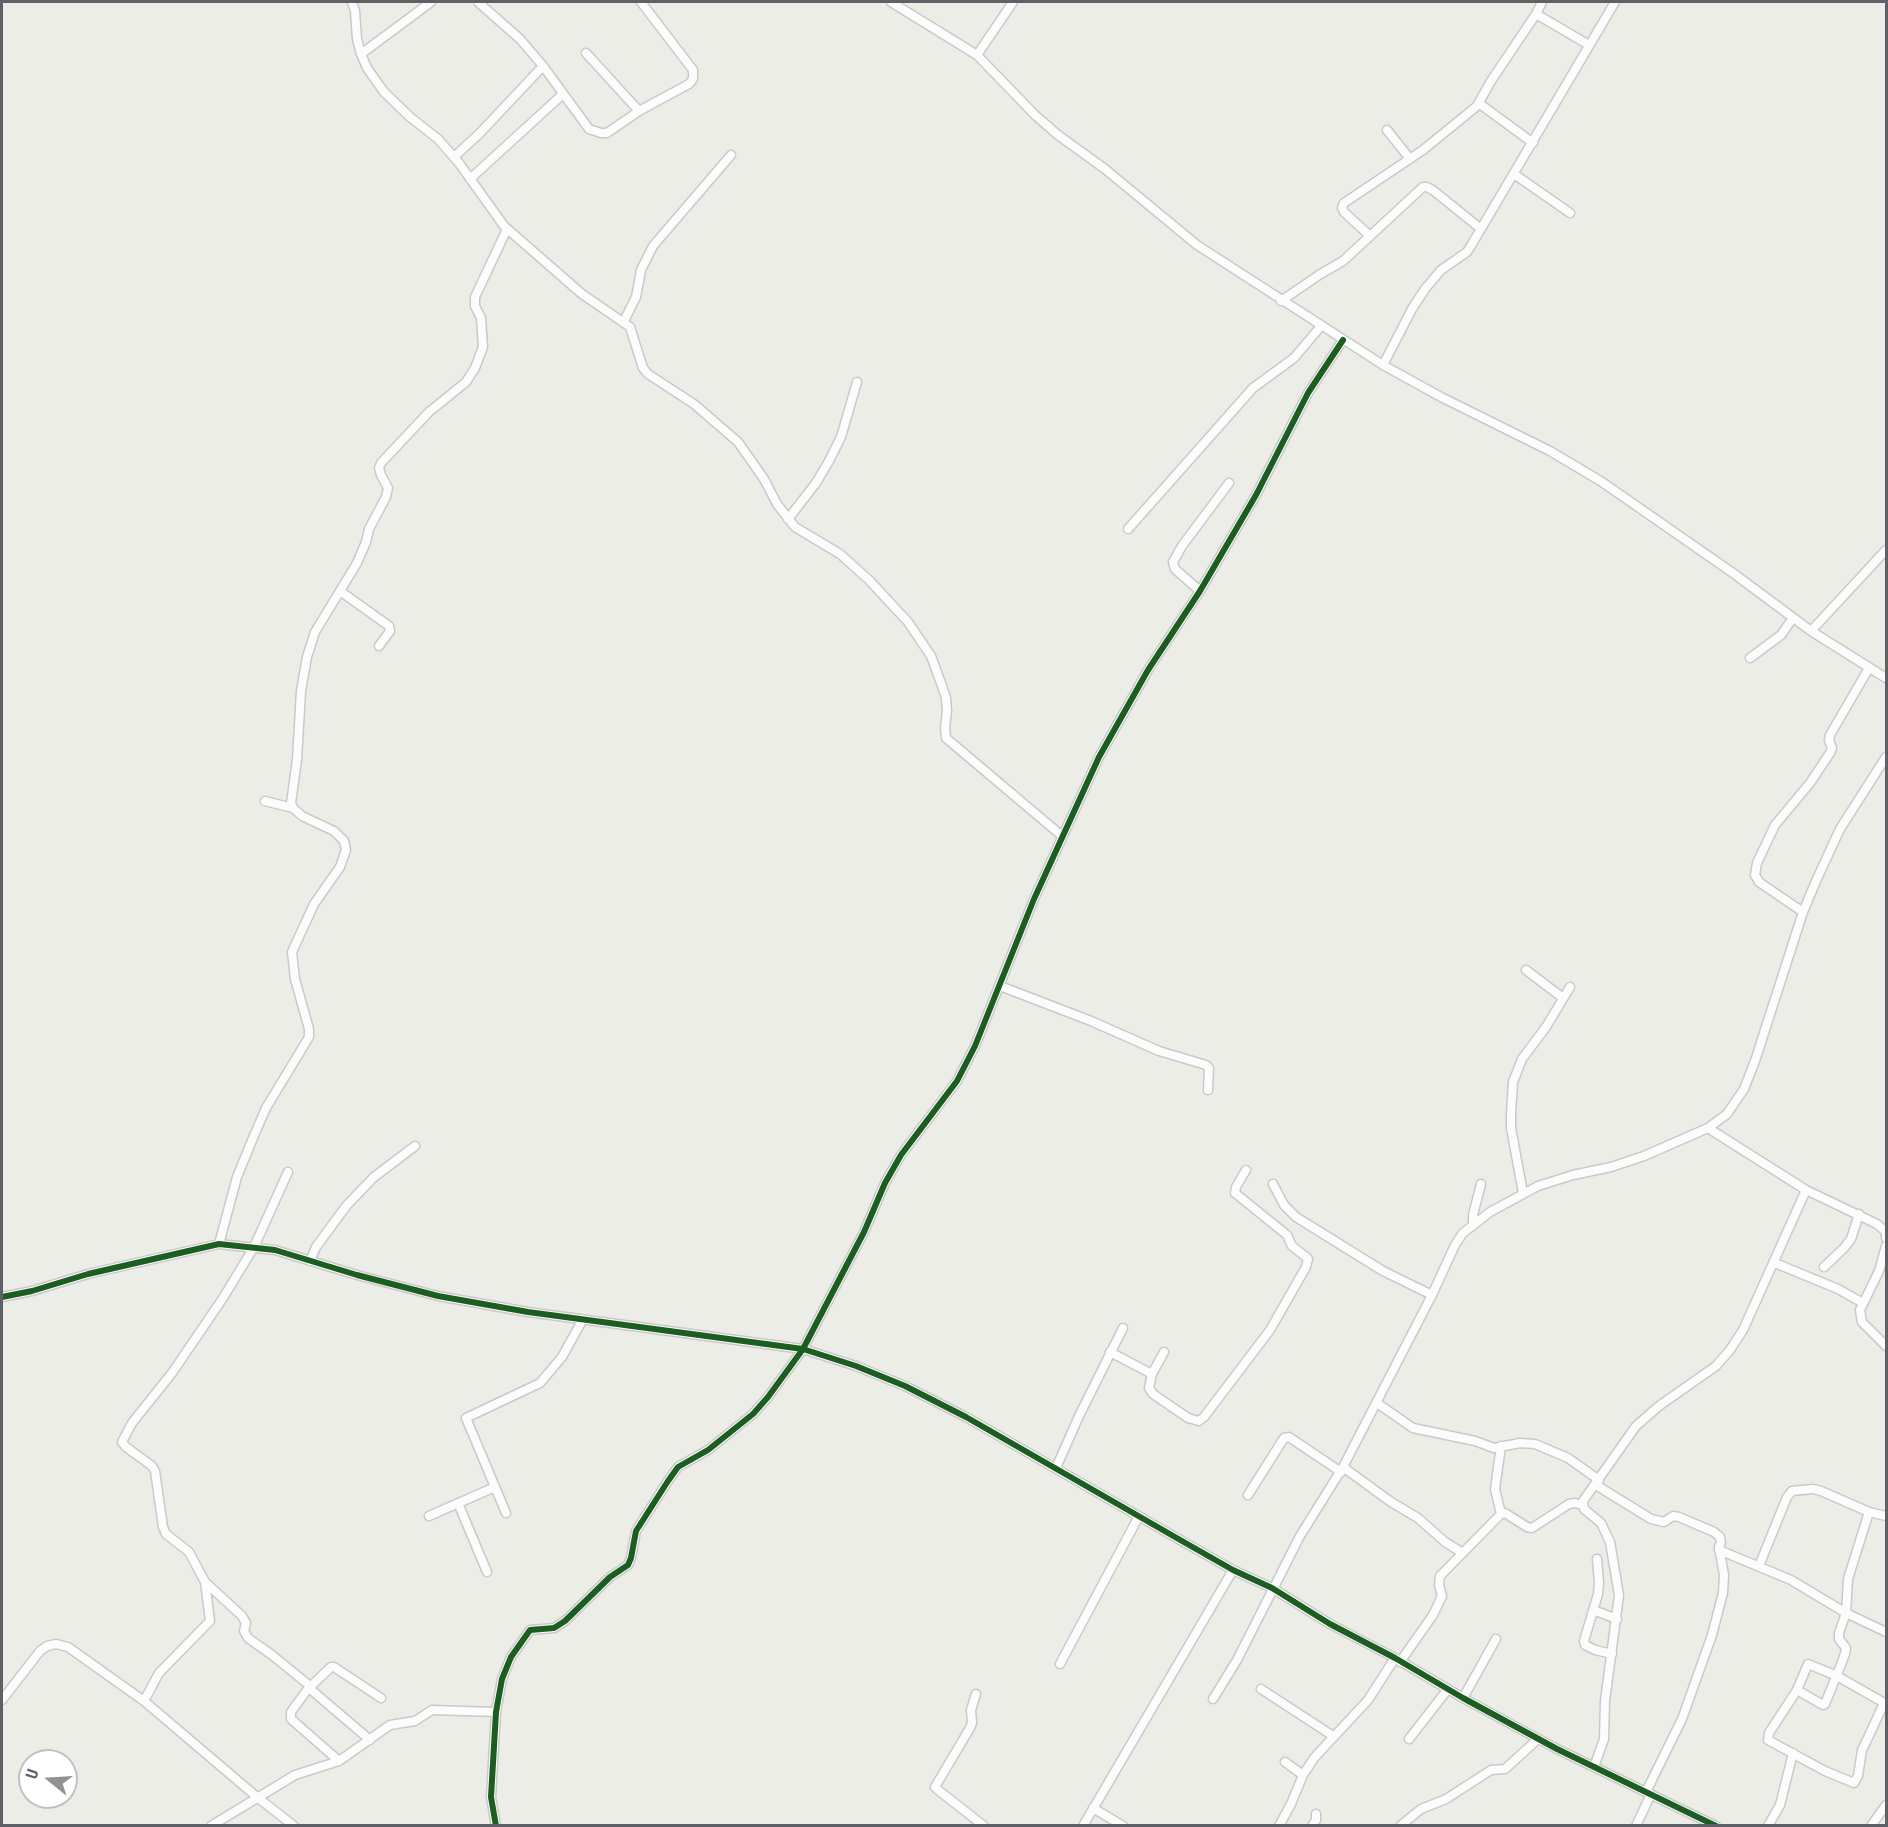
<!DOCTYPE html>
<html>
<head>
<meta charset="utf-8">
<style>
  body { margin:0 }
  #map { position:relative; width:1888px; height:1827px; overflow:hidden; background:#edede8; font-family:"Roboto Condensed",sans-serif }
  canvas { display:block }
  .frame { position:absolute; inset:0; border:3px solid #5e6166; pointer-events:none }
  .north { position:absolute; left:18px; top:1749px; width:60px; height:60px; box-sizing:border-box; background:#fff; border:2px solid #bfc0c2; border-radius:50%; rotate:288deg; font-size:16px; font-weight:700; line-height:24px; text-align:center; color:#5e6166 }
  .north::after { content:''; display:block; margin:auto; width:21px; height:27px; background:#909294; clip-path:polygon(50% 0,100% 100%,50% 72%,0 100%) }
</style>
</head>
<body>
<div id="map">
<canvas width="1888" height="1827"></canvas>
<div class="frame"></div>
<div class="north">U</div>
</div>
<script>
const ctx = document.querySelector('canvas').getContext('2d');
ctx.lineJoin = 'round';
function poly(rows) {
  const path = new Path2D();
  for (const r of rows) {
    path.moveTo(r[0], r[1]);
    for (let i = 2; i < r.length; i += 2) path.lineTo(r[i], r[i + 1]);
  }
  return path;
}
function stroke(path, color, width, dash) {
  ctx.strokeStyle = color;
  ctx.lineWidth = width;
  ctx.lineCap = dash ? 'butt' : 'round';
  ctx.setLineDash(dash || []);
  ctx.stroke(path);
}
const minor = poly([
  [352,2,355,11,357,39,361,54,367,68,384,92,410,117,438,139,459,163,504,226,582,294,630,327,643,368,648,374,694,404,738,442,764,479,777,504,795,527,840,554,869,580,908,622,931,656,942,686,946,698,947,711,945,728,946,738,1062,836],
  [891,2,977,55,1035,115,1058,135,1105,169,1197,245,1383,365,1441,397,1550,451,1602,482,1733,573,1811,631,1886,678],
  [1536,14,1542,2],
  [586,53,639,111],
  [361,54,431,2],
  [977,55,1013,2],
  [543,66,589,129,601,133,607,133,639,111,689,84,693,79,693,70,641,2],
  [1480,104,1533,143],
  [1387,130,1410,159],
  [454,157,480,133,543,66,520,39,478,2],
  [1514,174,1570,213],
  [470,179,563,94],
  [1370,236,1344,212,1342,208,1344,203,1423,150,1477,106,1491,81,1536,14,1589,45],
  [1281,301,1319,275,1343,261,1423,187,1427,187,1434,191,1481,229],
  [624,321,636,297,641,270,653,246,731,155],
  [1383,365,1412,309,1425,289,1441,270,1467,252,1472,244,1615,2],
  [788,519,816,483,829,461,841,437,857,382],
  [1128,529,1253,388,1294,358,1321,326],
  [340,591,389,626,390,631,379,646],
  [1200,591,1175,569,1173,562,1182,546,1229,483],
  [1811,631,1886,550],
  [1750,658,1781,635,1793,618],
  [265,801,293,808],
  [1803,912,1759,882,1755,875,1757,863,1775,825,1810,783,1830,753,1832,748,1829,740,1830,735,1869,668],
  [1526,970,1563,998],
  [1000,986,1091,1021,1159,1051,1206,1065,1209,1068,1208,1090],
  [1708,1128,1727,1114,1744,1089,1755,1061,1803,912,1816,881,1840,829,1886,757],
  [288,1172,254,1247,223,1298,172,1373,132,1423,122,1442,126,1447,152,1466,155,1471,163,1527,166,1534,189,1552,205,1582,242,1616,246,1623,244,1631,248,1638,272,1655,310,1686,291,1712,291,1719,339,1761],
  [1273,1184,1284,1205,1296,1217,1383,1271,1432,1295],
  [1523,1193,1511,1128,1511,1114,1513,1082,1522,1059,1546,1027,1570,987],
  [1473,1224,1473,1215,1481,1184],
  [219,1244,237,1177,253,1138,266,1108,309,1037,309,1029,295,979,292,952,314,904,340,867,346,850,344,841,334,831,302,816,293,808,291,803,297,760,301,691,307,657,315,632,357,563,366,542,369,529,386,497,388,488,381,475,379,468,381,463,429,412,466,382,475,368,483,347,481,318,475,306,475,297,507,229],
  [1886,1246,1879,1271,1860,1310,1862,1322,1886,1346],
  [310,1261,316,1247,347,1205,374,1177,415,1146],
  [1775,1263,1838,1289,1863,1303],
  [1824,1267,1844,1248,1851,1239,1859,1214],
  [2,1297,32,1291,88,1274,219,1244,275,1250,357,1275,438,1296,528,1312,803,1349,856,1366,905,1386,966,1417,1175,1537,1233,1570,1272,1588,1330,1624,1395,1658,1463,1698,1557,1749,1716,1826],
  [1110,1352,1152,1374,1164,1352],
  [1152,1374,1149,1388,1153,1394,1188,1418,1199,1421,1204,1417,1270,1330,1306,1267,1308,1259,1306,1257,1292,1246,1287,1235,1235,1193,1236,1187,1246,1170],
  [1377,1403,1413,1428,1475,1441,1494,1448,1520,1443,1535,1444,1568,1458,1599,1480],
  [1343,1467,1391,1502,1418,1518,1445,1542,1463,1553],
  [1056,1468,1079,1416,1123,1328],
  [1596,1485,1651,1519,1664,1522,1673,1516,1679,1517,1714,1532,1720,1537,1721,1542,1719,1547,1724,1575,1723,1593,1712,1635,1682,1719,1646,1792],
  [1248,1495,1284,1438,1289,1437,1341,1472],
  [458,1503,487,1572],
  [506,1513,466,1418,540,1383,562,1357,583,1319],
  [1501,1514,1495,1489,1501,1446],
  [429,1516,495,1487],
  [1719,1550,1791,1580,1846,1613,1886,1632],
  [1597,1559,1599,1582,1598,1594,1584,1641,1585,1645,1595,1650,1612,1654],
  [1759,1566,1787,1497,1792,1491,1813,1489,1821,1491,1869,1512,1886,1516],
  [1593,1610,1617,1619],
  [1400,1662,1433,1615,1442,1596,1439,1585,1440,1576,1501,1514,1505,1513,1527,1527,1532,1528,1569,1504,1575,1503,1582,1505],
  [1060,1664,1139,1516],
  [1261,1689,1333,1736],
  [1797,1690,1823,1705,1825,1704,1840,1667,1845,1654,1846,1648,1839,1639,1839,1633,1846,1613,1848,1579,1869,1512],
  [976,1694,971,1710,972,1723,970,1728,935,1787,938,1790,984,1826],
  [1463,1698,1496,1639],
  [1213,1699,1237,1660,1300,1536,1343,1467,1432,1295,1455,1245,1463,1233,1490,1212,1538,1186,1573,1175,1611,1167,1644,1156,1708,1128,1806,1190,1877,1224,1886,1232,1886,1238],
  [2,1700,40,1651,47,1646,56,1644,68,1647,144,1701,257,1797,294,1826],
  [144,1701,159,1673,210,1621,205,1582],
  [1884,1703,1866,1742,1862,1750,1858,1776,1854,1783,1825,1771,1768,1740,1769,1733,1797,1690,1808,1664,1837,1676,1886,1704],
  [1409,1739,1448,1689],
  [370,1740,309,1688,331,1667,334,1667,381,1698],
  [1285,1762,1303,1775],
  [1594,1767,1604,1739,1605,1701,1619,1595,1610,1542,1601,1523,1584,1509,1583,1501,1636,1426,1659,1406,1716,1366,1730,1350,1743,1330,1806,1190],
  [1093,1808,1123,1826],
  [211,1826,295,1775,339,1761,390,1725,415,1721,432,1710,496,1712],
  [496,1826,491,1797,496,1712,502,1679,511,1657,530,1630,554,1628,565,1621,610,1577,628,1565,631,1558,636,1531,668,1481,678,1467,708,1450,753,1414,768,1397,803,1349,864,1232,885,1183,901,1155,957,1081,975,1046,1034,899,1099,757,1148,670,1200,591,1256,495,1308,393,1343,340],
  [1083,1826,1233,1570],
  [1279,1826,1291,1804,1303,1775,1314,1758,1368,1700,1395,1658],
  [1312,1826,1316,1820,1316,1814],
  [1400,1826,1421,1809,1446,1799,1491,1770,1505,1769,1538,1739],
  [1636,1826,1651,1794],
  [1768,1826,1780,1805,1793,1753],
  [1871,1826,1886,1805]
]);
stroke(minor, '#c9c9c9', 11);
stroke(minor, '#fcfcfc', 8);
stroke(poly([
  [2,1297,32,1291,88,1274,219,1244,275,1250,357,1275,438,1296,528,1312,803,1349,856,1366,905,1386,966,1417,1175,1537,1233,1570,1272,1588,1330,1624,1395,1658,1463,1698,1557,1749,1716,1826],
  [496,1826,491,1797,496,1712,502,1679,511,1657,530,1630,554,1628,565,1621,610,1577,628,1565,631,1558,636,1531,668,1481,678,1467,708,1450,753,1414,768,1397,803,1349,864,1232,885,1183,901,1155,957,1081,975,1046,1034,899,1099,757,1148,670,1200,591,1256,495,1308,393,1343,340]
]), '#1b5e20', 6);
</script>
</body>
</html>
